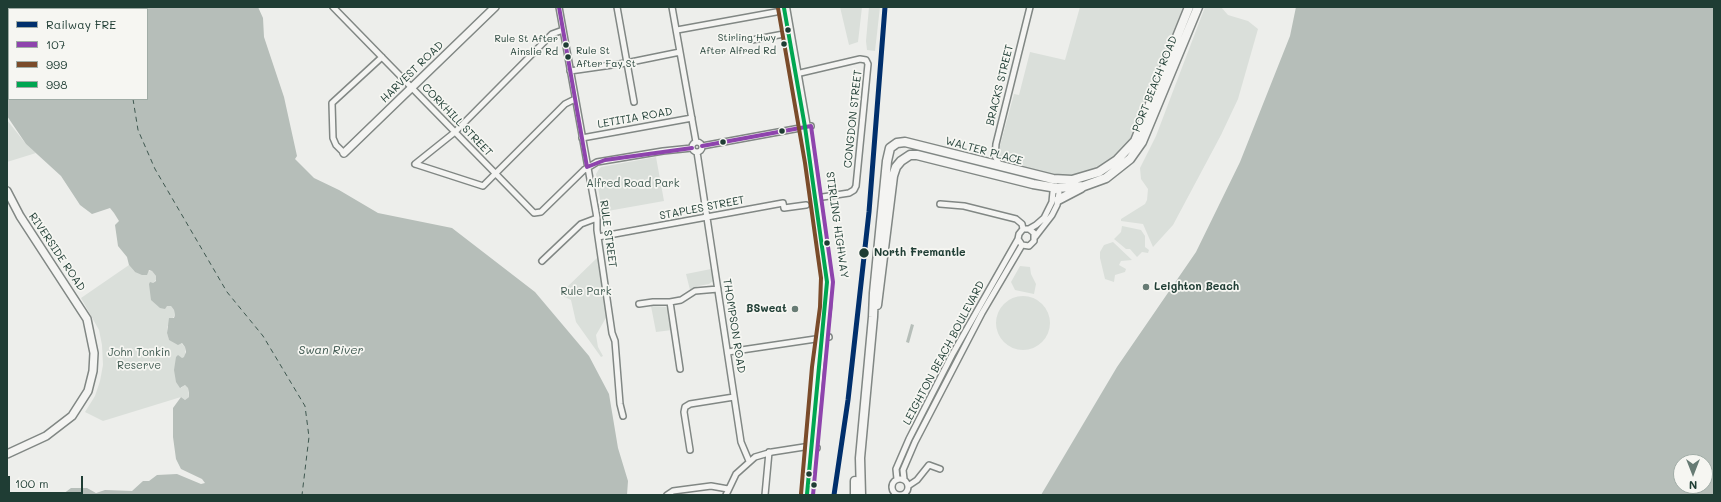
<!DOCTYPE html>
<html>
<head>
<meta charset="utf-8">
<style>
  body { margin:0 }
  #map { position:relative; width:1721px; height:502px; overflow:hidden; background:#edeeeb; font-family:Mali,sans-serif }
  canvas { display:block }
  .frame { position:absolute; inset:0; border:8px solid #1f3d34; pointer-events:none }
  .legend { position:absolute; left:8px; top:8px; width:140px; height:92px; box-sizing:border-box; background:#f6f6f2; border:1px solid #a0aca6; margin:0; padding:5px 7px; list-style:none; font-size:12px; color:#1f3d34 }
  .legend li { display:flex; align-items:center; gap:8px; height:20px }
  .legend b { width:20px; border:1px solid #a0aca6 }
  .north { position:absolute; left:1673px; top:454px; width:40px; height:40px; box-sizing:border-box; background:#f6f6f2; border:1px solid #a0aca6; border-radius:50%; rotate:180deg; font-size:11px; font-weight:700; line-height:16px; text-align:center; color:#1f3d34 }
  .north::after { content:''; display:block; margin:auto; width:14px; height:18px; background:#677b74; clip-path:polygon(50% 0,100% 100%,50% 72%,0 100%) }
  .scale { position:absolute; left:8px; top:476px; width:75px; height:18px; box-sizing:border-box; border:2px solid #1f3d34; border-top:0; padding-left:5px; font-size:12px; line-height:14px; white-space:nowrap; color:#1f3d34; -webkit-text-stroke:3px #f6f6f2; paint-order:stroke }
</style>
</head>
<body>
<div id="map">
<canvas width="1721" height="502"></canvas>
<div class="frame"></div>
<ul class="legend">
<li><b style="height:5px;background:#002f6c"></b>Railway FRE</li>
<li><b style="height:5px;background:#8e44ad"></b>107</li>
<li><b style="height:5px;background:#7a4b2a"></b>999</li>
<li><b style="height:5px;background:#00a651"></b>998</li>
</ul>
<div class="north">N</div>
<div class="scale">100 m</div>
</div>
<script>
const ctx = document.querySelector('canvas').getContext('2d');
ctx.lineJoin = 'round';
function fill(path, color) {
  ctx.fillStyle = color;
  ctx.fill(path, 'evenodd');
}
function poly(rows) {
  const path = new Path2D();
  for (const r of rows) {
    if (r.length === 3) {
      path.moveTo(r[0] + r[2], r[1]);
      path.arc(r[0], r[1], r[2], 0, 2 * Math.PI);
      continue;
    }
    path.moveTo(r[0], r[1]);
    for (let i = 2; i < r.length; i += 2) path.lineTo(r[i], r[i + 1]);
  }
  return path;
}
function stroke(path, color, width, dash) {
  ctx.strokeStyle = color;
  ctx.lineWidth = width;
  ctx.lineCap = dash ? 'butt' : 'round';
  ctx.setLineDash(dash || []);
  ctx.stroke(path);
}
function drawText(font, color, halo, rows, align = 'center') {
  ctx.font = font + ' Mali,sans-serif';
  ctx.lineWidth = 3.5;
  ctx.setLineDash([]);
  ctx.textBaseline = 'middle';
  ctx.strokeStyle = halo;
  ctx.fillStyle = color;
  for (const [text, x, y, turn = 0] of rows) {
    ctx.save();
    ctx.translate(x, y);
    ctx.rotate((+turn || 0) * Math.PI / 180);
    ctx.textAlign = isNaN(turn) ? turn : align;
    if (halo) ctx.strokeText(text, 0, 0);
    ctx.fillText(text, 0, 0);
    ctx.restore();
  }
}
fill(poly([
  [840,7,862,7,858,42,849,45],
  [869,7,880,7,875,51,867,50,866,41],
  [1080,7,1183,7,1137,129,1124,148,1106,164,1098,169,1072,176,1054,177,1000,162,997,157,1014,94,1019,95,1030,52,1065,60],
  [1205,7,1221,7,1228,15,1248,21,1258,29,1238,99,1221,135,1173,225,1153,247,1143,224,1121,221,1121,219,1145,204,1147,200,1148,189,1141,179,1140,168,1156,136],
  [7,120,26,144,36,153,7,162],
  [656,157,664,201,602,212,596,174,599,169,601,167],
  [1122,226,1141,230,1145,236,1145,247,1149,250,1148,253,1142,252,1137,257,1130,249,1126,249,1114,239,1121,232],
  [1113,242,1132,260,1121,261,1119,265,1126,269,1125,272,1115,275,1114,282,1105,279,1100,258,1100,252,1104,245],
  [598,257,607,316,596,335,598,347,603,356,601,357,576,322,571,300,563,296,563,291],
  [129,265,135,272,152,271,156,276,156,280,153,283,167,306,171,306,174,310,175,315,167,327,167,333,169,340,181,343,185,347,185,357,182,358,181,388,185,385,188,388,189,397,185,400,181,397,103,421,85,412,95,396,100,381,103,365,102,345,99,330,81,298],
  [1020,266,1030,267,1031,274,1036,284,1034,294,1015,290,1011,282],
  [711,269,713,281,709,284,698,286,690,290,686,274],
  [1023,323,27],
  [651,306,666,307,668,310,672,330,656,332]
]), '#dadfda');
fill(poly([
  [17,7,258,7,263,18,264,37,284,97,297,156,295,159,314,178,339,190,378,213,452,228,535,292,589,356,609,394,618,448,628,481,627,495,41,495,51,493,63,494,71,488,87,488,96,493,105,490,132,491,143,481,149,481,157,475,177,474,201,484,205,483,202,479,181,469,176,459,173,437,173,408,181,397,185,400,189,397,189,393,188,388,185,385,180,388,176,382,174,370,176,357,178,355,182,358,184,357,186,352,185,347,182,343,178,345,169,340,167,333,169,318,174,318,175,315,174,310,171,306,167,306,165,309,160,308,151,300,149,284,150,282,153,283,156,281,156,276,152,271,149,270,147,275,142,275,135,272,129,265,127,257,118,246,115,225,119,221,114,213,110,208,92,214,80,205,61,176,26,144,7,116,7,28,9,23,9,99,147,99,147,9,16,9],
  [1296,7,1714,7,1714,495,1041,495,1117,367,1196,252,1240,162,1290,36],
  [1681,462,1705,462,1705,486,1681,486],
  [911,324,914,325,909,343,906,342]
]), '#b6beb9');
stroke(poly([
  [129,9,129,7],
  [133,99,138,130,155,169,227,292,263,336,305,406,309,437,302,495]
]), '#3f5850', 1, [5, 4]);
const street = poly([
  [333,7,534,213,541,212,584,170,597,162,663,151,692,148],
  [559,7,597,218,597,230,612,333,615,341,620,404,623,416],
  [617,7,634,102],
  [672,7,696,142],
  [677,30,776,12],
  [752,40,789,33],
  [570,71,626,63,680,52],
  [796,74,860,59,866,60,868,64,856,186,854,190,849,193,816,198],
  [582,138,692,118],
  [697,147,5],
  [702,146,811,126],
  [697,152,741,442,749,461],
  [344,153,336,145,333,138,332,103,382,57],
  [415,164,455,132,552,34,563,30],
  [415,164,483,186,565,104,575,99],
  [1000,166,995,156,996,144,1030,7],
  [940,204,964,206,1016,219,1022,224,1023,229],
  [1029,229,1034,233,1034,241,1029,246,1022,245,1018,239,1019,234,1023,229,1029,229,1036,225,1044,218,1052,202,1053,192,1059,187],
  [598,237,783,203,784,208,806,205],
  [1035,237,1052,215,1057,205,1059,193,1056,186],
  [542,261,581,224,597,218],
  [639,304,653,302,670,302],
  [728,352,829,337],
  [680,369,670,302,681,300,695,291,718,289],
  [690,450,684,412,685,407,690,404,734,397],
  [900,487,8],
  [897,479,896,469,909,439,952,355,1018,239],
  [904,479,903,470,915,442,982,313,1022,245],
  [908,486,917,480,929,465,940,469],
  [667,495,673,491,711,486,728,489],
  [726,495,736,474,755,457,772,452,804,447,817,448],
  [765,495,769,452]
]);
const secondary = poly([
  [7,10,8,7],
  [344,153,495,7],
  [7,191,20,216,87,319,94,353,93,371,88,391,72,416,46,436,7,454]
]);
const primary = poly([
  [1058,200,1081,188],
  [877,305,893,176,896,167,901,161,910,155,917,155,1033,184,1057,188,1084,186,1106,178,1130,159,1142,142,1198,7],
  [855,481,855,495],
  [861,495,860,458,873,317,874,293,887,161,890,148,897,143,905,142,1053,179,1072,180,1099,172,1117,160,1135,141,1189,7]
]);
const highway = poly([
  [784,7,811,162,827,278,826,307,818,368,807,495]
]);
stroke(street, '#818784', 8);
stroke(secondary, '#818784', 10);
stroke(primary, '#818784', 11);
stroke(highway, '#818784', 13);
stroke(street, '#f4f4f2', 5);
stroke(secondary, '#f4f4f2', 7);
stroke(primary, '#f4f4f2', 8);
stroke(highway, '#f4f4f2', 10);
stroke(poly([
  [559,7,587,167],
  [702,146,811,126,833,282,813,495],
  [587,167,605,160,692,148]
]), '#8e44ad', 4);
stroke(poly([
  [778,8,805,163,821,278,820,307,812,367,801,494]
]), '#7a4b2a', 4);
stroke(poly([
  [784,8,805,127,827,282,807,494]
]), '#00a651', 4);
stroke(poly([
  [834,495,848,400,869,212,885,7]
]), '#002f6c', 5);
for (const [x, y, r, color] of [
  [788,30,3.5,"#1f3d34"],
  [784,44,3.5,"#1f3d34"],
  [566,45,3.5,"#1f3d34"],
  [568,57,3.5,"#1f3d34"],
  [782,131,3.5,"#1f3d34"],
  [723,142,3.5,"#1f3d34"],
  [827,243,3.5,"#1f3d34"],
  [864,253,5.5,"#1f3d34"],
  [1146,287,4,"#677b74"],
  [795,309,4,"#677b74"],
  [809,474,3.5,"#1f3d34"],
  [814,485,3.5,"#1f3d34"]
]) {
  const dot = new Path2D();
  dot.arc(x, y, r, 0, 2 * Math.PI);
  ctx.fillStyle = color;
  ctx.fill(dot);
  stroke(dot, '#f6f6f2', 1.5);
}
drawText('10px', '#1f3d34', '#f6f6f2', [
  ["Stirling Hwy",776,38],
  ["After Alfred Rd",776,51],
  ["Rule St After",558,39],
  ["Ainslie Rd",558,52],
  ["Rule St",576,51,"left"],
  ["After Fay St",576,64,"left"]
], 'right');
drawText('11px', '#1f3d34', '#f6f6f2', [
  ["HARVEST ROAD",412,72,-44],
  ["PORT BEACH ROAD",1155,84,-68],
  ["BRACKS STREET",1000,85,-76],
  ["LETITIA ROAD",635,118,-10],
  ["CONGDON STREET",853,119,-84],
  ["CORKHILL STREET",457,120,46],
  ["WALTER PLACE",984,151,15],
  ["STAPLES STREET",702,208,-11],
  ["STIRLING HIGHWAY",837,225,82],
  ["RULE STREET",608,234,82],
  ["RIVERSIDE ROAD",57,252,56],
  ["THOMPSON ROAD",734,326,81],
  ["LEIGHTON BEACH BOULEVARD",944,353,-62]
]);
drawText('11px', '#415b52', '#f6f6f2', [
  ["Alfred Road Park",633,184],
  ["Rule Park",586,292],
  ["John Tonkin",139,353],
  ["Reserve",139,366]
]);
drawText('bold 11px', '#1f3d34', '#f6f6f2', [
  ["North Fremantle",874,253]
], 'left');
drawText('bold 11px', '#1f3d34', '#f6f6f2', [
  ["Leighton Beach",1154,287],
  ["BSweat",787,309,"right"]
], 'left');
drawText('italic 12px', '#3f5850', '#f6f6f2', [
  ["Swan River",331,350]
]);
</script>
</body>
</html>
